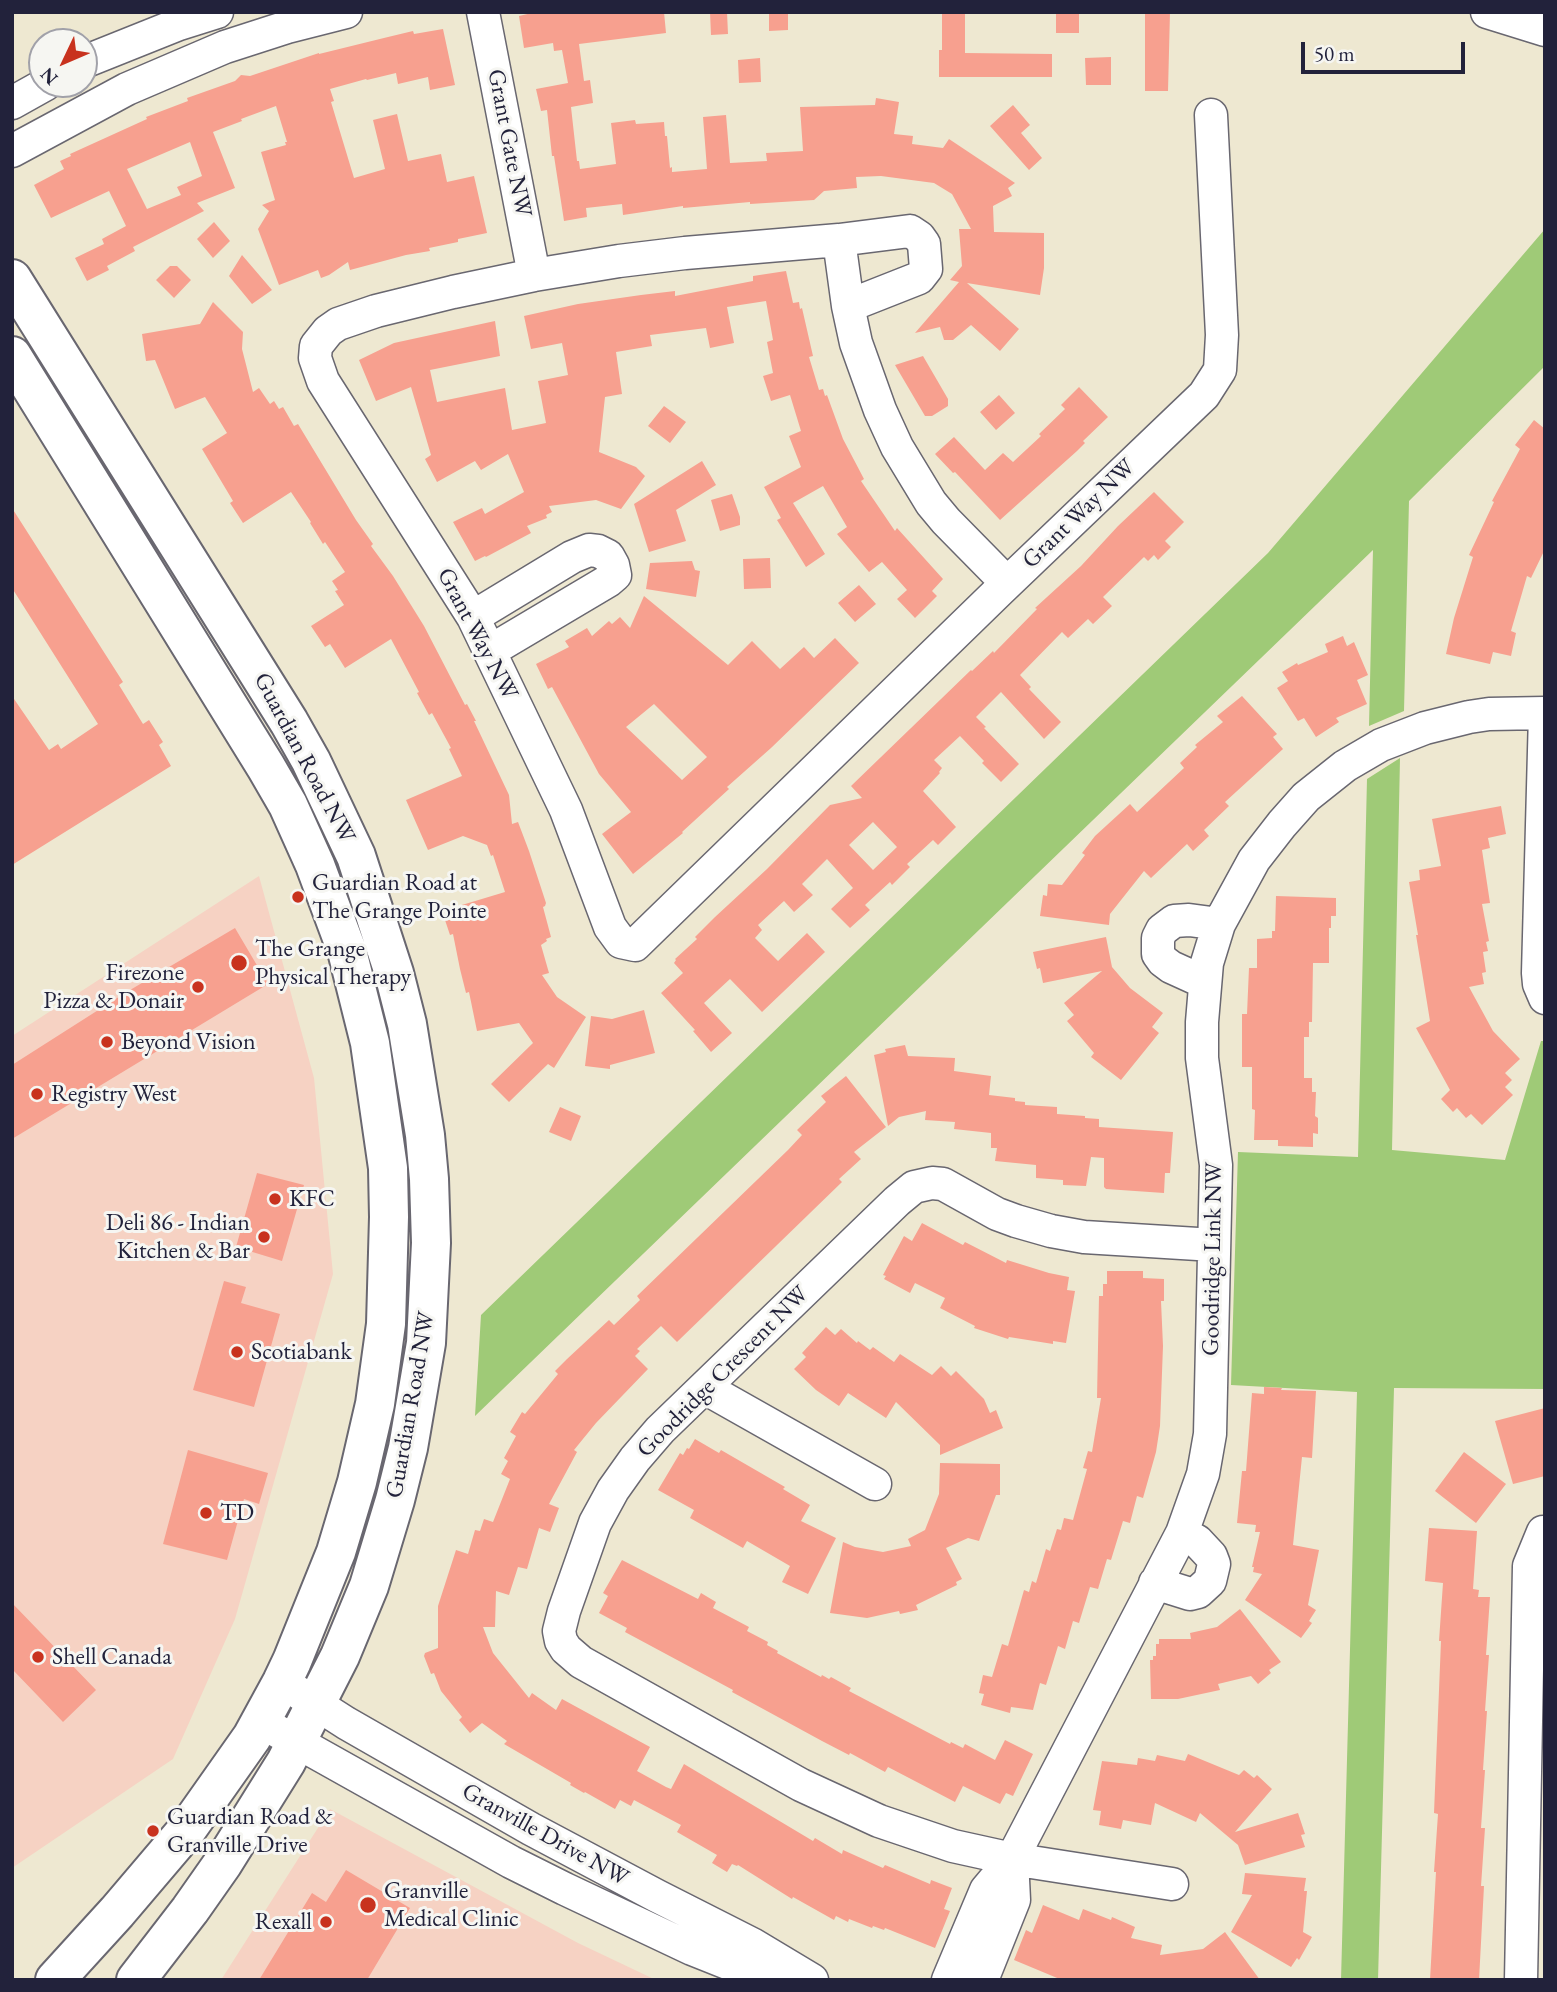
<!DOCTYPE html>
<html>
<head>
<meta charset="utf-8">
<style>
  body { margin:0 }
  #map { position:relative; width:1557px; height:1992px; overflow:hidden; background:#eee8d1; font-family:"EB Garamond",serif }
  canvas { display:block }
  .frame { position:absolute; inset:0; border:14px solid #22223b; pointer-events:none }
  .north { position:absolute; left:28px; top:28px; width:70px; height:70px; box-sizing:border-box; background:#f6f6f2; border:2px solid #a1a1a9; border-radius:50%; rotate:226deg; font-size:19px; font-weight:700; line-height:28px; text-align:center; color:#22223b }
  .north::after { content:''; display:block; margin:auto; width:24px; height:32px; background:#c8321e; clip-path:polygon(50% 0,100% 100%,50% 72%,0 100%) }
  .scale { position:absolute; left:1301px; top:42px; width:164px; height:32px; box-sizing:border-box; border:4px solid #22223b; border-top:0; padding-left:9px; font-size:21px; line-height:24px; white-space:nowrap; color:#22223b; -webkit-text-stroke:5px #f6f6f2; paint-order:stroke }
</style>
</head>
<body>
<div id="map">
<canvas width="1557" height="1992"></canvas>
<div class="frame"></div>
<div class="north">N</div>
<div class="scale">50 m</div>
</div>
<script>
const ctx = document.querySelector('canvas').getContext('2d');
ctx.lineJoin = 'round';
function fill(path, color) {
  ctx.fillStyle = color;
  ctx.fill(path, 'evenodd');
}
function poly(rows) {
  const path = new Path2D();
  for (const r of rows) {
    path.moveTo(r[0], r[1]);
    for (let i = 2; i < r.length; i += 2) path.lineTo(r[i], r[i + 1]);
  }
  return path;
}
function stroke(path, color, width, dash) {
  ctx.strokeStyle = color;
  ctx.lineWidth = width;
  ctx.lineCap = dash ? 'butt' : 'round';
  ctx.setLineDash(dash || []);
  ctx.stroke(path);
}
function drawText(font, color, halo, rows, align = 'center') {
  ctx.font = font + ' "EB Garamond",serif';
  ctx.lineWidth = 6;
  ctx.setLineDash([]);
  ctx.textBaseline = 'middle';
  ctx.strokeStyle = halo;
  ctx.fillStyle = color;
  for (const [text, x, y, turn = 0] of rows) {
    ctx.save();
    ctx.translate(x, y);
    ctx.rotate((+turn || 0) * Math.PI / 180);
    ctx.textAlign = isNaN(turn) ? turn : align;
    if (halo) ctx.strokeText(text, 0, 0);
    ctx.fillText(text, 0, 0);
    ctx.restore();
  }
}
fill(poly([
  [259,876,314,1078,333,1274,235,1619,173,1759,12,1868,12,1036],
  [330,1809,578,1943,656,1980,221,1980]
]), '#f6d2c3');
fill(poly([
  [1545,229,1545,366,1409,501,1404,711,1369,726,1373,550,475,1416,481,1315,1268,553],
  [1400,758,1392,1150,1505,1160,1541,1041,1545,1041,1545,1389,1394,1388,1378,1980,1341,1980,1357,1392,1231,1385,1238,1152,1358,1157,1367,779]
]), '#9fca77');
fill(poly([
  [536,12,664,12,666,33,579,44,584,81,590,80,593,103,571,107,577,161,579,161,580,169,616,164,611,123,635,120,636,124,664,122,665,136,667,136,670,168,672,167,672,172,707,169,703,117,726,115,730,163,767,161,766,153,803,151,800,107,875,105,876,98,899,102,894,134,913,136,912,144,943,148,949,139,1015,183,1008,188,1012,196,993,206,994,232,1044,233,1044,268,1040,295,967,283,1019,329,1000,351,971,325,953,340,944,340,940,327,915,333,959,282,950,280,962,266,959,229,971,229,952,194,934,183,881,176,856,177,857,188,824,191,814,200,750,204,750,202,683,208,683,206,623,215,622,204,586,208,587,217,564,221,554,156,552,156,547,110,541,111,536,89,568,83,562,50,554,51,553,43,524,48,519,16],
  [710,12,727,12,728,34,711,35],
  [769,12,788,12,788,30,769,31],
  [942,12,965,12,965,53,1052,54,1052,77,939,77,939,50,942,50],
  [1056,12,1079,12,1079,33,1056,33],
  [1145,12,1170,12,1168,91,1145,91],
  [443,29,455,85,430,90,428,77,398,84,396,73,367,80,366,79,330,89,334,101,331,102,354,178,385,169,373,120,397,114,408,161,441,154,447,182,474,176,487,233,458,239,458,242,429,248,430,251,406,255,350,270,348,262,329,275,321,278,318,270,279,285,258,229,269,211,262,205,275,200,261,152,286,145,285,142,287,142,276,106,241,119,242,121,213,132,235,188,197,203,204,211,133,247,135,251,107,266,109,270,87,281,75,258,104,244,102,239,126,226,109,191,51,218,34,185,64,169,60,161,71,156,70,154,147,119,146,117,188,101,187,98,235,81,241,75,250,76,319,53,319,54,388,37,413,31,414,34],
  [190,142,202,176,177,187,181,195,147,209,127,169],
  [1111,57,1111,85,1086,85,1085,58],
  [760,58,761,82,739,83,738,60],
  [1013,105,1030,125,1021,133,1042,158,1029,170,990,126],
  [214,222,230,241,213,258,197,239],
  [242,255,272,290,252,304,229,276],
  [170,266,177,266,191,280,174,298,156,280],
  [786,271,793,303,799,302,800,309,802,308,813,356,809,357,819,390,823,389,825,396,827,395,843,439,864,479,861,481,895,531,897,528,943,579,932,591,937,596,915,618,897,599,907,590,882,562,869,572,837,534,847,527,823,486,793,503,825,554,806,567,777,520,781,518,764,487,801,467,789,436,801,431,790,395,771,401,763,376,773,373,767,342,773,340,766,301,727,307,734,343,710,348,706,328,650,335,652,346,616,352,622,394,605,397,599,452,636,467,645,476,621,509,596,500,549,506,552,512,546,515,547,518,527,526,531,533,486,557,485,556,475,561,453,522,482,508,485,514,524,492,508,454,481,470,475,461,437,482,425,459,431,455,411,387,376,401,359,360,394,343,495,321,500,356,430,370,437,402,505,388,512,430,546,423,538,381,568,375,562,343,531,349,524,316,578,304,641,295,675,291,675,296,753,281,753,276],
  [213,302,243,332,242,349,253,392,259,388,270,404,274,401,279,409,283,407,294,426,298,424,356,520,373,544,371,546,393,576,424,626,465,705,467,704,476,721,474,721,509,795,512,824,518,822,529,851,546,903,545,906,543,907,551,937,546,939,547,941,541,945,549,973,542,975,557,997,586,1017,554,1068,548,1064,509,1102,491,1084,533,1043,519,1023,477,1031,469,992,466,993,460,969,453,934,450,935,442,911,505,892,493,855,491,856,487,845,463,836,428,850,406,800,462,776,449,749,451,748,432,713,429,715,417,693,419,692,391,639,345,668,330,644,325,647,311,626,344,605,335,591,338,590,332,581,345,572,325,542,323,544,310,523,311,522,291,492,243,523,230,503,233,501,202,449,227,433,205,397,175,409,155,360,146,361,142,334,200,324],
  [923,356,948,399,948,406,932,416,925,416,895,365],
  [1079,387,1108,417,1083,441,1085,443,1077,451,1000,520,955,472,953,473,935,454,954,437,985,470,1003,453,1013,462,1041,436,1039,434,1065,409,1061,405],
  [999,395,1015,413,996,430,980,412],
  [664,406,686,422,670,443,648,426],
  [1534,420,1545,429,1545,549,1531,578,1527,576,1511,631,1516,633,1511,656,1493,652,1490,664,1446,654,1454,618,1473,557,1469,555,1494,502,1492,501,1520,449,1515,445],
  [702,461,716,485,676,510,686,541,649,552,634,504],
  [1154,492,1184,522,1165,541,1171,547,1158,560,1154,555,1148,561,1144,557,1103,597,1112,606,1093,624,1088,619,1068,638,1062,632,1020,675,1031,687,1029,689,1061,722,1044,739,1001,692,976,717,986,727,984,728,1019,764,1001,782,982,763,984,761,960,736,934,760,942,768,939,772,940,773,923,791,956,827,938,845,933,840,907,864,910,867,892,885,890,882,865,905,870,910,850,928,831,909,853,888,827,859,802,884,813,895,794,912,784,901,758,925,762,930,755,938,778,961,807,933,825,952,762,1012,730,979,704,1003,732,1033,711,1052,693,1031,695,1030,661,993,683,973,674,963,676,960,675,959,697,939,695,937,715,917,767,869,830,805,862,798,851,786,971,670,972,671,993,651,994,653,1037,609,1035,608,1081,566,1118,526],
  [873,822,897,847,873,870,849,845],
  [732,494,740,517,740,525,720,531,711,500],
  [12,508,123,682,119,685,143,724,149,720,163,742,159,745,171,766,12,865,12,696,49,750,58,744,61,749,98,724,12,588],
  [770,558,771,588,744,589,743,559],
  [692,561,695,570,700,571,696,597,646,589,650,563],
  [859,585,876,604,855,622,838,603],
  [644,596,728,665,752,641,780,669,804,647,814,658,835,638,859,663,771,748,727,787,729,789,682,832,683,833,633,874,602,834,631,812,599,774,552,687,548,689,536,664,569,647,565,641,587,628,592,636,609,621,612,624,620,617,630,628],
  [654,704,707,757,682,780,626,727],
  [1343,636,1347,646,1354,642,1368,675,1357,680,1367,704,1336,718,1339,722,1316,737,1304,718,1298,721,1277,688,1288,681,1282,672,1297,663,1298,665,1328,652,1325,644],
  [1242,696,1277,734,1273,737,1283,749,1225,802,1229,806,1204,830,1209,836,1193,851,1187,844,1151,878,1144,871,1110,914,1109,925,1040,916,1043,895,1047,896,1048,884,1062,885,1085,855,1082,853,1095,836,1130,804,1137,812,1184,768,1180,763,1197,747,1195,745,1223,722,1217,716],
  [1501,806,1506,834,1488,838,1490,848,1482,850,1490,903,1482,904,1489,941,1486,942,1488,951,1483,952,1486,972,1482,973,1484,984,1469,987,1493,1031,1520,1059,1505,1073,1512,1080,1505,1087,1513,1095,1482,1125,1471,1114,1466,1118,1457,1108,1453,1112,1441,1099,1450,1090,1416,1028,1430,1021,1416,935,1418,935,1409,882,1420,880,1419,870,1441,866,1432,819],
  [1276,896,1336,898,1336,916,1331,916,1331,928,1329,928,1329,963,1313,963,1312,1022,1309,1022,1309,1037,1304,1037,1304,1078,1312,1078,1312,1092,1316,1092,1315,1116,1318,1118,1318,1134,1313,1133,1313,1147,1278,1146,1278,1140,1254,1140,1255,1110,1252,1109,1252,1067,1242,1067,1242,1014,1247,1014,1249,968,1257,968,1257,939,1272,938,1272,931,1275,931],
  [235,928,268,984,12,1139,12,1065,125,993],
  [1106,937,1112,967,1130,988,1163,1013,1152,1027,1159,1033,1121,1080,1091,1057,1094,1053,1067,1021,1074,1015,1064,1003,1102,971,1043,983,1040,968,1037,969,1033,952],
  [644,1010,655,1053,610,1065,610,1069,585,1066,591,1016,612,1019],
  [905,1045,908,1056,955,1058,954,1071,991,1076,989,1095,1015,1098,1015,1101,1025,1102,1025,1105,1057,1107,1057,1114,1085,1116,1085,1118,1099,1119,1099,1127,1173,1132,1170,1173,1165,1173,1164,1193,1106,1189,1104,1187,1104,1158,1091,1157,1086,1186,1063,1185,1063,1180,1036,1178,1036,1165,995,1161,997,1148,991,1148,991,1133,954,1129,955,1122,925,1120,926,1111,899,1117,888,1126,874,1055,886,1052,885,1049],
  [846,1076,886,1127,854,1152,861,1159,839,1179,842,1182,677,1342,661,1326,637,1349,640,1351,635,1356,648,1369,596,1423,574,1450,577,1452,549,1504,559,1508,550,1532,539,1528,527,1569,518,1567,509,1595,496,1591,495,1627,483,1627,493,1653,529,1698,532,1693,556,1710,562,1699,650,1747,637,1771,666,1787,671,1789,684,1764,813,1841,815,1838,842,1854,843,1850,883,1868,885,1865,930,1884,931,1880,952,1888,944,1909,950,1911,935,1948,885,1928,884,1930,873,1926,872,1928,849,1919,848,1922,836,1916,834,1920,793,1897,792,1899,738,1865,737,1866,732,1864,727,1872,712,1863,717,1855,677,1832,681,1825,634,1800,631,1806,620,1800,615,1809,585,1792,584,1793,570,1785,571,1783,504,1744,507,1741,482,1723,470,1733,459,1720,462,1717,441,1691,434,1673,431,1674,424,1656,425,1653,438,1648,438,1606,456,1550,468,1554,475,1530,480,1531,484,1519,493,1522,510,1479,501,1474,508,1461,504,1458,516,1436,510,1432,522,1412,525,1414,558,1374,555,1371,567,1359,609,1320,614,1325,640,1300,637,1296,788,1150,802,1135,797,1130,826,1102,821,1096],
  [560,1107,581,1116,571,1141,549,1132],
  [257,1173,304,1185,282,1261,236,1247],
  [922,1223,963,1245,965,1242,1006,1263,1007,1260,1049,1273,1069,1277,1067,1290,1075,1291,1066,1343,1053,1341,1053,1344,1009,1337,1008,1339,974,1328,975,1326,940,1308,945,1298,915,1283,910,1293,884,1279,886,1276,883,1275,904,1236,912,1241],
  [1107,1271,1143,1271,1143,1278,1164,1279,1164,1301,1161,1301,1163,1346,1160,1426,1156,1452,1143,1498,1137,1496,1130,1523,1123,1521,1111,1560,1107,1559,1098,1589,1090,1587,1079,1623,1073,1621,1065,1649,1058,1646,1046,1685,1040,1683,1033,1710,1011,1707,1010,1713,981,1705,984,1694,979,1693,983,1675,992,1677,1002,1644,1008,1646,1024,1590,1029,1592,1032,1581,1036,1583,1046,1549,1050,1551,1057,1529,1061,1530,1064,1518,1073,1520,1087,1469,1083,1468,1088,1451,1092,1452,1101,1398,1097,1398,1099,1296,1103,1296,1103,1284,1107,1284],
  [224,1281,246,1287,241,1303,280,1314,254,1407,193,1390],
  [826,1327,835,1335,841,1329,857,1343,858,1341,870,1350,873,1347,894,1362,900,1354,932,1375,941,1366,951,1376,956,1371,984,1399,990,1413,996,1410,1003,1428,940,1455,940,1445,896,1402,886,1418,848,1393,839,1406,816,1390,794,1369,806,1357,802,1353],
  [1264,1387,1282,1388,1281,1390,1316,1391,1312,1458,1302,1457,1293,1545,1319,1550,1308,1605,1316,1610,1309,1621,1312,1623,1301,1638,1245,1600,1262,1574,1253,1572,1254,1567,1252,1567,1260,1532,1255,1532,1256,1525,1237,1523,1242,1471,1246,1471,1252,1393,1264,1394],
  [1545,1408,1545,1476,1513,1484,1495,1421],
  [695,1439,719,1453,721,1450,785,1487,783,1489,810,1505,801,1521,836,1538,808,1594,782,1582,790,1566,747,1541,743,1548,690,1518,694,1510,658,1490,680,1453,683,1455,687,1448,689,1449],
  [188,1450,268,1473,259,1504,244,1499,227,1560,163,1544],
  [1464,1452,1506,1484,1476,1523,1435,1491],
  [940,1463,1000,1464,1000,1495,996,1495,979,1541,968,1538,946,1548,962,1579,956,1582,957,1585,916,1605,918,1610,900,1614,899,1611,867,1618,830,1613,843,1542,855,1547,883,1552,911,1546,908,1539,925,1530,939,1494],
  [1429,1528,1477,1531,1473,1589,1479,1590,1478,1597,1490,1597,1486,1655,1489,1655,1485,1711,1487,1711,1483,1770,1485,1770,1481,1828,1485,1828,1481,1886,1484,1886,1479,1980,1430,1980,1436,1872,1434,1872,1438,1814,1434,1813,1441,1641,1439,1641,1443,1583,1425,1581],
  [622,1560,698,1599,701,1593,716,1602,713,1608,749,1627,747,1631,768,1642,767,1645,778,1651,777,1653,821,1677,822,1675,829,1679,831,1677,851,1688,849,1691,950,1744,951,1742,963,1748,965,1744,995,1760,1005,1740,1033,1754,1013,1796,1006,1793,1000,1804,963,1786,955,1802,888,1767,885,1772,850,1753,849,1755,822,1741,732,1692,733,1690,625,1632,627,1628,599,1613,608,1596,603,1593],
  [12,1603,96,1690,63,1722,12,1669],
  [1240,1609,1281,1662,1269,1670,1271,1673,1258,1684,1251,1676,1218,1684,1220,1690,1178,1699,1151,1699,1150,1660,1153,1660,1153,1656,1156,1656,1156,1644,1159,1644,1159,1639,1191,1639,1190,1633,1217,1627],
  [1188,1754,1239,1775,1244,1770,1254,1778,1257,1775,1272,1789,1235,1832,1298,1813,1305,1834,1301,1835,1305,1847,1245,1865,1238,1845,1200,1813,1196,1822,1155,1803,1151,1825,1123,1820,1121,1829,1099,1825,1101,1811,1093,1810,1102,1761,1137,1765,1138,1758,1155,1761,1157,1755,1185,1761],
  [346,1870,410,1908,367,1980,259,1980,312,1893,326,1902],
  [1245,1873,1306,1878,1304,1891,1307,1891,1303,1932,1312,1937,1299,1960,1297,1958,1291,1967,1231,1932,1252,1895,1242,1894],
  [1043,1905,1079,1920,1083,1909,1111,1920,1112,1917,1135,1927,1131,1938,1162,1945,1160,1955,1203,1949,1225,1932,1260,1980,1062,1980,1014,1960,1026,1930,1032,1933]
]), '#f7a08f');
const minor = poly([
  [483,12,534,275],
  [1487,12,1545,30],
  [84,62,179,24,217,12],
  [12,103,46,84],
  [12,151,127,89,225,47,287,27,346,12],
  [839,240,848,306,856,343,880,410,897,447,931,503,946,521,1007,583],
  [848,306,919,278,926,269,924,244,919,237,910,231,839,240,685,253,619,261,534,275,453,292,376,311,338,324,328,331,316,346,315,358,323,381,473,617,566,810,610,927,621,942,635,945,999,591,1204,395,1220,370,1222,335,1211,115],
  [473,617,572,557,589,550,598,551,608,556,613,565,615,575,608,581,490,651],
  [1545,714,1538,973,1539,984,1545,998],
  [1204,982,1171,967,1163,961,1158,954,1158,938,1162,930,1174,921,1189,920,1219,924],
  [705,1388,875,1484],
  [1155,1583,1190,1594,1198,1592,1210,1581,1214,1564,1211,1556,1197,1541,1182,1533],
  [282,1682,346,1723,531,1829,657,1896,752,1944,812,1980],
  [261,1722,511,1862,565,1889,692,1949,770,1980],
  [1172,1884,1012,1859,953,1846,879,1821,801,1785,581,1662,566,1649,561,1641,559,1631,564,1611,595,1523,613,1490,635,1459,660,1430,897,1201,914,1187,932,1183,943,1184,997,1214,1016,1221,1051,1231,1084,1237,1214,1245],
  [948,1980,986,1890,1012,1859,1182,1533,1203,1474,1210,1434,1216,1165,1202,1058,1202,1022,1207,963,1219,924,1254,860,1282,824,1306,797,1345,766,1381,745,1425,728,1469,717,1489,714,1545,713],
  [982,1980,1014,1900,1012,1859],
  [1521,1980,1529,1566,1543,1532]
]);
const major = poly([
  [12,279,289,722,311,761,356,856,394,973,407,1024,425,1135,429,1179,431,1243,426,1343,408,1448,395,1500,369,1586,340,1656,286,1762,223,1863,190,1910,136,1980],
  [12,356,266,767,288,805,315,865,347,951,370,1043,388,1168,389,1217,386,1324,375,1404,357,1482,336,1552,292,1661,282,1682,252,1737,185,1832,117,1912,55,1980]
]);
stroke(minor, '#696770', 35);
stroke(major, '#696770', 42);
stroke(minor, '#fff', 32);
stroke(major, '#fff', 38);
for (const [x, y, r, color] of [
  [298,897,7,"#c8321e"],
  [239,963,9,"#c8321e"],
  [198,987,7,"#c8321e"],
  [107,1042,7,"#c8321e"],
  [37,1094,7,"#c8321e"],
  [275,1199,7,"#c8321e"],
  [264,1237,7,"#c8321e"],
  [237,1352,7,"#c8321e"],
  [206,1513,7,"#c8321e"],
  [38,1657,7,"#c8321e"],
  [153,1831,7,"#c8321e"],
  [368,1905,9,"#c8321e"],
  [326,1922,7,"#c8321e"]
]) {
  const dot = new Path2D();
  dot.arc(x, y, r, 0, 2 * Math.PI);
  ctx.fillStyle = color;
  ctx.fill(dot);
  stroke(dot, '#f6f6f2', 2.5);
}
drawText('24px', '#22223b', '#f6f6f2', [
  ["Grant Gate NW",509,143,79],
  ["Grant Way NW",1079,514,-44],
  ["Grant Way NW",477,634,62],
  ["Guardian Road NW",304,758,62],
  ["Goodridge Link NW",1213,1259,-89],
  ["Goodridge Crescent NW",723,1372,-45],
  ["Guardian Road NW",411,1405,-80],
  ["Granville Drive NW",545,1835,29]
]);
drawText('24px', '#22223b', '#f6f6f2', [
  ["Guardian Road at",312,883],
  ["The Grange Pointe",312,911],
  ["The Grange",255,949],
  ["Physical Therapy",255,977],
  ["Firezone",184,973,"right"],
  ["Pizza & Donair",184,1001,"right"],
  ["Beyond Vision",121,1042],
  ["Registry West",51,1094],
  ["KFC",289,1199],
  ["Deli 86 - Indian",250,1223,"right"],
  ["Kitchen & Bar",250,1251,"right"],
  ["Scotiabank",251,1352],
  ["TD",220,1513],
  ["Shell Canada",52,1657],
  ["Guardian Road &",167,1817],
  ["Granville Drive",167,1845],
  ["Granville",384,1891],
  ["Medical Clinic",384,1919],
  ["Rexall",312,1922,"right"]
], 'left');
</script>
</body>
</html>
